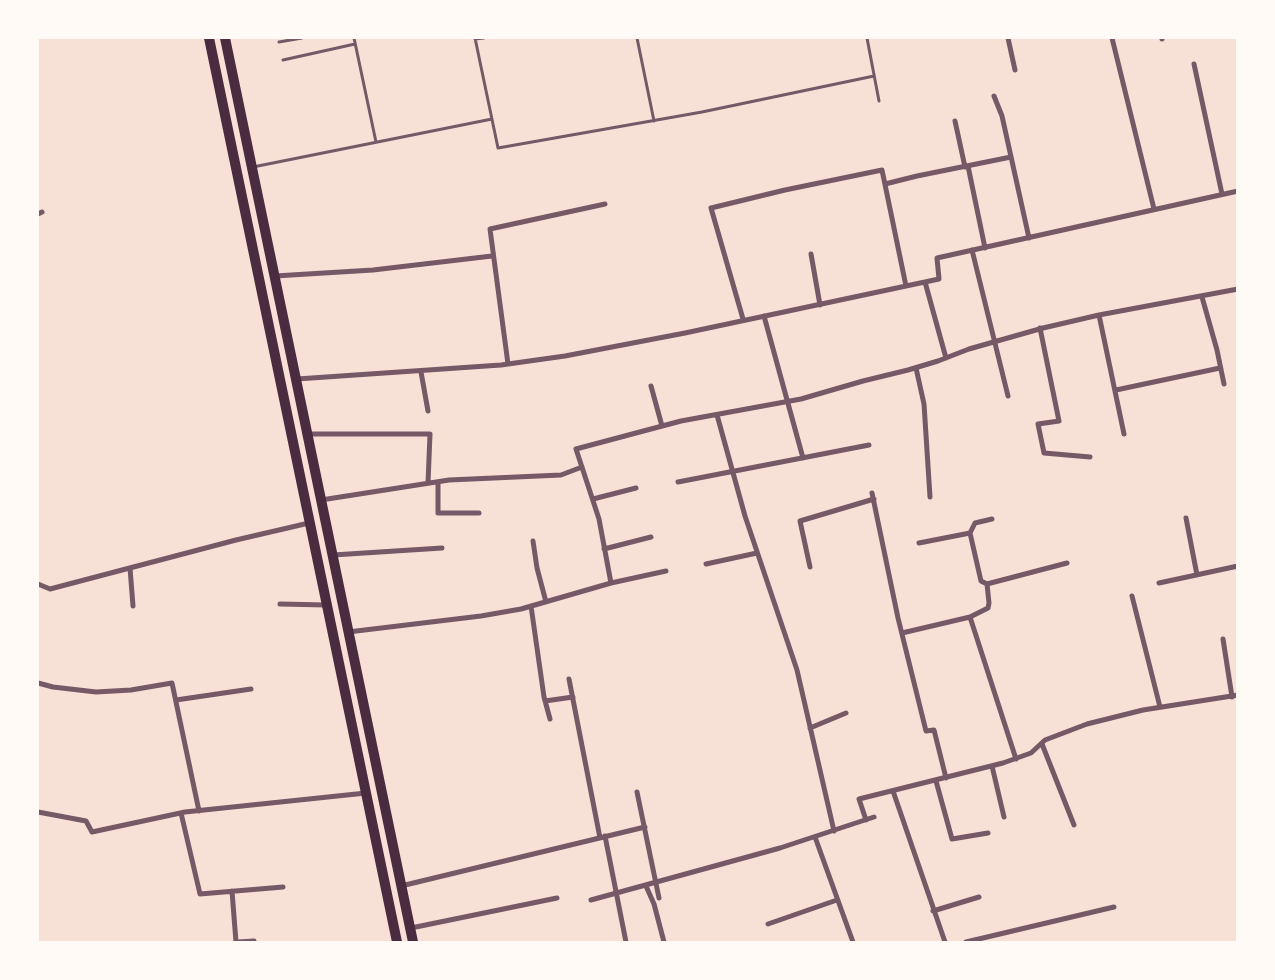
<!DOCTYPE html>
<html>
<head>
<meta charset="utf-8">
<style>
  body { margin:0 }
  #map { position:relative; width:1275px; height:980px; overflow:hidden; background:#f7e1d7; font-family:Cabin,sans-serif }
  canvas { display:block }
  .frame { position:absolute; inset:0; border:39px solid #fffaf5; pointer-events:none }
</style>
</head>
<body>
<div id="map">
<canvas width="1275" height="980"></canvas>
<div class="frame"></div>
</div>
<script>
const ctx = document.querySelector('canvas').getContext('2d');
ctx.lineJoin = 'round';
function poly(rows) {
  const path = new Path2D();
  for (const r of rows) {
    path.moveTo(r[0], r[1]);
    for (let i = 2; i < r.length; i += 2) path.lineTo(r[i], r[i + 1]);
  }
  return path;
}
function stroke(path, color, width, dash) {
  ctx.strokeStyle = color;
  ctx.lineWidth = width;
  ctx.lineCap = dash ? 'butt' : 'round';
  ctx.setLineDash(dash || []);
  ctx.stroke(path);
}
stroke(poly([
  [354,38,376,142],
  [475,38,498,148,702,112,874,76],
  [637,38,654,121],
  [867,38,879,101],
  [475,39,484,38],
  [279,42,302,38],
  [283,60,355,44],
  [253,167,492,119]
]), '#755966', 3);
stroke(poly([
  [1008,38,1015,70],
  [1112,38,1154,209],
  [1162,38,1162,39],
  [1194,64,1222,194],
  [994,96,1002,116,1029,238],
  [955,121,965,167],
  [968,166,985,248],
  [885,184,917,176,1011,157],
  [38,214,42,212],
  [972,250,1008,396],
  [811,254,820,305],
  [275,276,373,270,492,256],
  [925,282,946,358],
  [1202,297,1217,350,1224,384],
  [1099,315,1124,434],
  [764,316,803,458],
  [743,319,711,208,785,190,882,170,906,286],
  [1040,328,1059,421,1038,424,1044,453,1090,457],
  [508,364,490,229,605,204],
  [916,368,924,404,930,497],
  [421,372,428,411],
  [297,379,501,365,565,356,685,333,939,279,937,258,1238,191],
  [651,386,662,426],
  [1116,390,1220,368],
  [717,415,745,516,797,670,834,831],
  [308,434,430,434,428,483],
  [438,482,438,513,479,513],
  [678,482,869,445],
  [872,493,898,618,926,731,934,730,946,778],
  [593,499,636,488],
  [321,500,449,480,561,475,582,467],
  [1186,518,1197,575],
  [533,541,537,568,546,602],
  [919,543,970,533,975,523,992,519],
  [604,549,651,537],
  [333,555,442,548],
  [706,564,757,553],
  [810,567,800,521,874,499],
  [130,568,133,606],
  [611,583,599,519,576,449,681,421,801,399,863,381,908,370,938,361,969,349,1043,328,1099,315,1238,289],
  [1159,583,1238,566],
  [38,584,50,589,236,540,309,523],
  [987,584,1067,563],
  [1132,596,1160,707],
  [280,604,326,605],
  [531,606,544,697,550,719],
  [970,617,1016,759],
  [348,632,481,616,521,609,611,583,666,571],
  [902,633,970,617,988,608,989,603,987,584,981,581,970,533],
  [1223,639,1232,697],
  [569,679,600,838],
  [38,683,53,687,96,692,131,690,172,683,199,811],
  [176,700,251,689],
  [545,701,573,697],
  [810,728,846,713],
  [1042,744,1074,825],
  [992,766,1004,817],
  [936,781,952,839,988,833],
  [893,791,945,942],
  [637,792,659,898],
  [38,812,86,821,92,832,185,812,366,793],
  [181,813,200,894,283,887],
  [866,820,859,799,1003,763,1031,753,1045,740,1087,724,1143,710,1238,695],
  [605,836,626,942],
  [815,837,853,942],
  [401,886,645,827],
  [646,886,654,904,664,942],
  [232,891,236,942],
  [591,900,780,848,874,817],
  [933,911,979,897],
  [768,924,837,900],
  [411,928,557,898],
  [238,942,254,941],
  [966,942,1114,907]
]), '#755966', 5);
stroke(poly([
  [209,38,397,942],
  [225,38,413,942]
]), '#4a2c40', 10);
</script>
</body>
</html>
